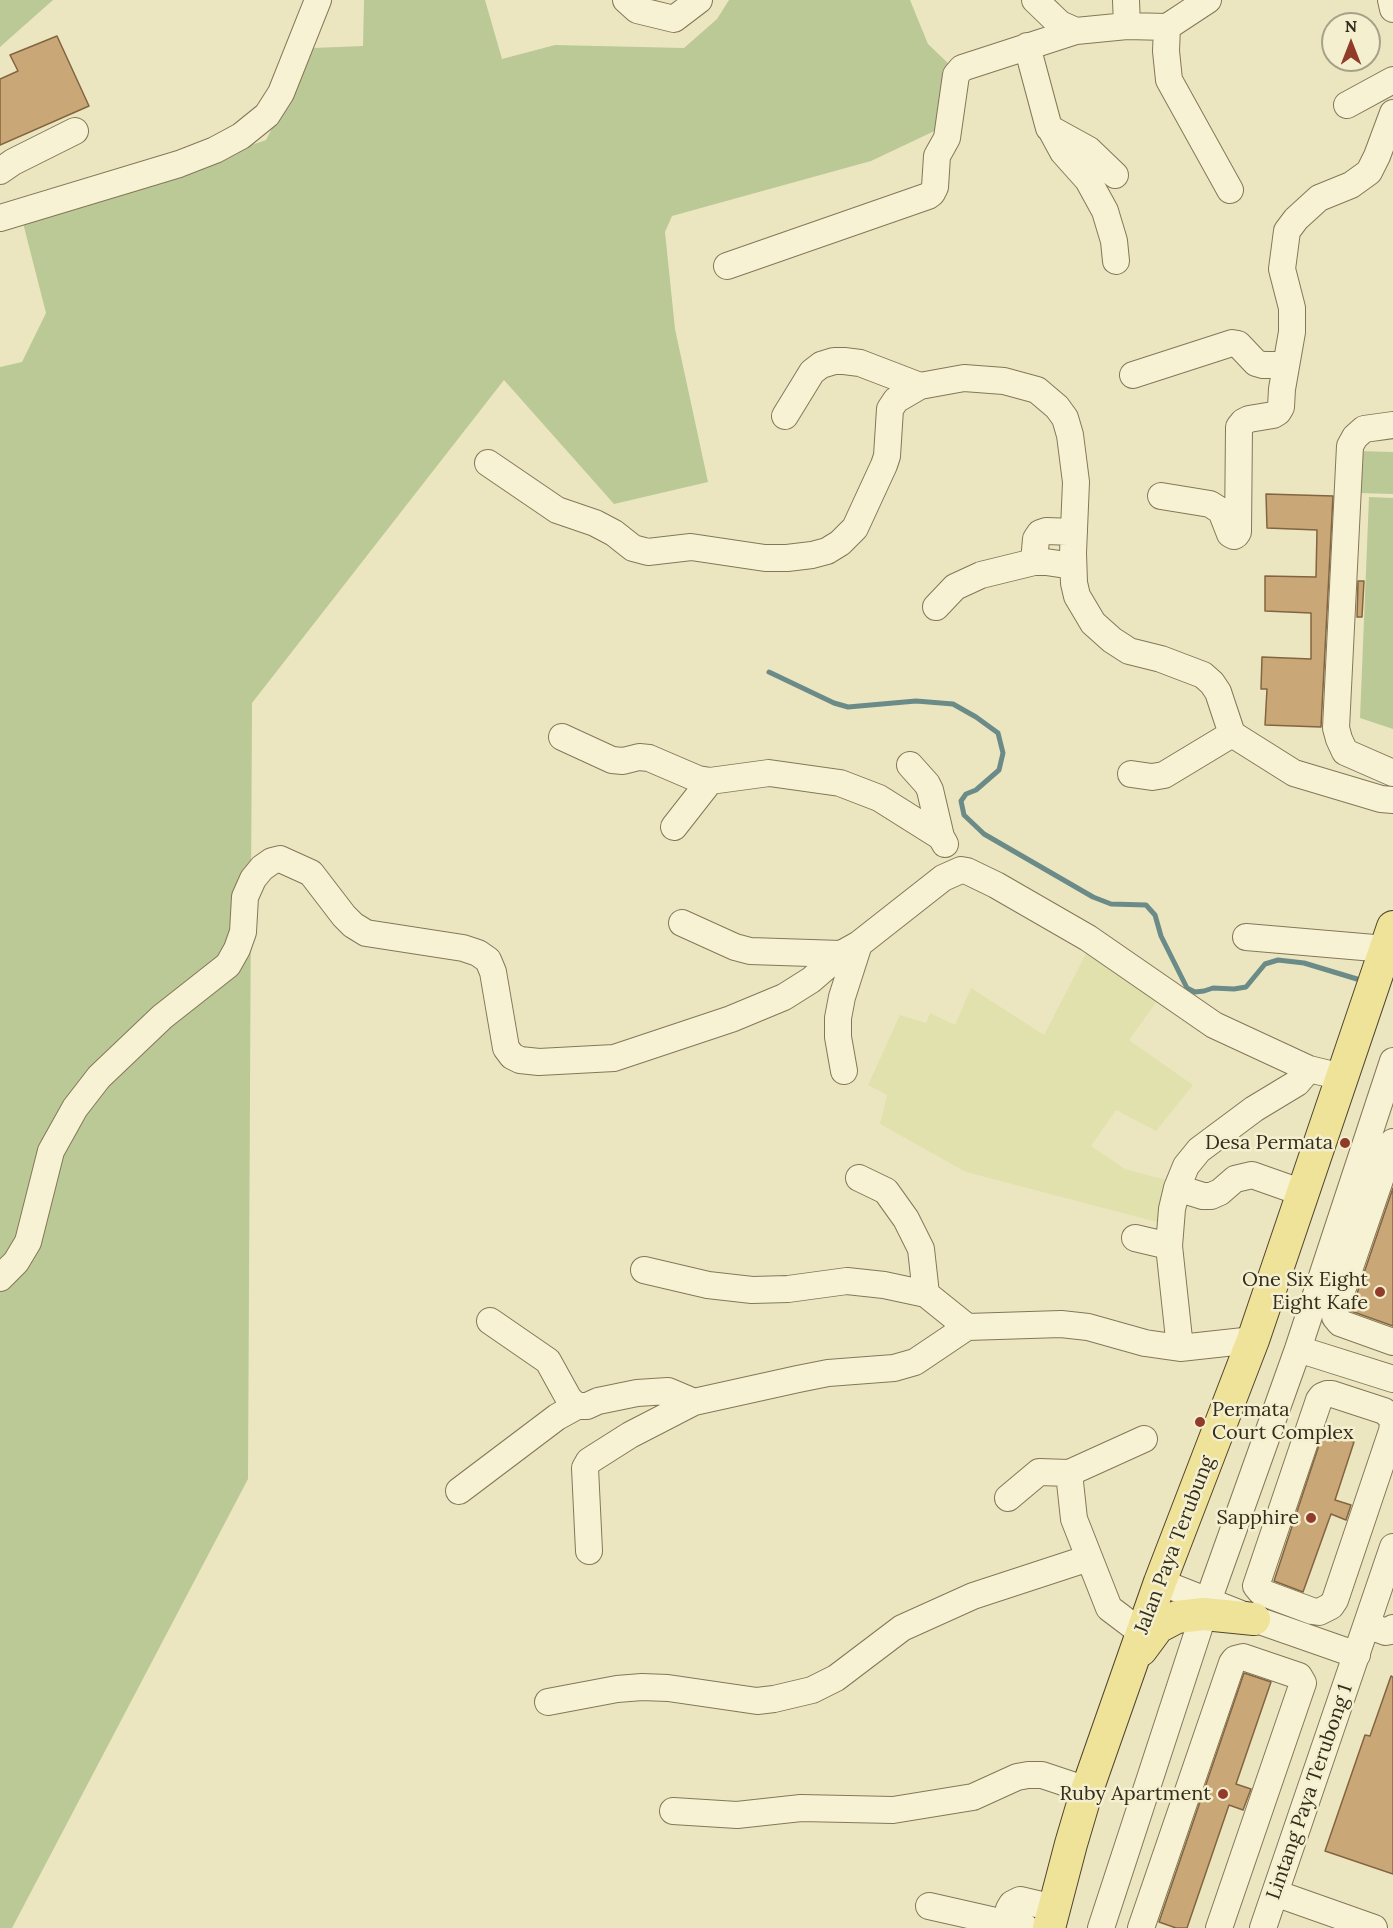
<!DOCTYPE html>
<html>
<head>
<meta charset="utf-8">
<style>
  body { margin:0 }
  #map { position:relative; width:1393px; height:1928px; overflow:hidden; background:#ece6c0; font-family:Lora,serif }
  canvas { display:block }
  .north { position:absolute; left:1321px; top:12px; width:60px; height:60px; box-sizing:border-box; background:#f4efcf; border:2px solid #a7a188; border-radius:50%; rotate:0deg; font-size:16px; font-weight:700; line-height:24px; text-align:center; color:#342c1d }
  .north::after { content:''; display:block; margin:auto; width:21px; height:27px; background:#913c2b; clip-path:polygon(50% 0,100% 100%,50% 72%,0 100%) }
</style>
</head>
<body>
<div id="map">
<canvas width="1393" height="1928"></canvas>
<div class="north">N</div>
</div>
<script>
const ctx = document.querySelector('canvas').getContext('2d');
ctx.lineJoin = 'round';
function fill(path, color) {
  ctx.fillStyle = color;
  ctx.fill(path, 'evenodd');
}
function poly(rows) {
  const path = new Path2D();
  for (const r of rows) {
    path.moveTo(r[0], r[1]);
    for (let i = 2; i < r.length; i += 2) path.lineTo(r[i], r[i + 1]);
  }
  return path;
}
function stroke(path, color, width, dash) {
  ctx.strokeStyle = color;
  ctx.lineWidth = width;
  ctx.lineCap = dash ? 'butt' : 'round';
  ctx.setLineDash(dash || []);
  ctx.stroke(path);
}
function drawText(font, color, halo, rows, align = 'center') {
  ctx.font = font + ' Lora,serif';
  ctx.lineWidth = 5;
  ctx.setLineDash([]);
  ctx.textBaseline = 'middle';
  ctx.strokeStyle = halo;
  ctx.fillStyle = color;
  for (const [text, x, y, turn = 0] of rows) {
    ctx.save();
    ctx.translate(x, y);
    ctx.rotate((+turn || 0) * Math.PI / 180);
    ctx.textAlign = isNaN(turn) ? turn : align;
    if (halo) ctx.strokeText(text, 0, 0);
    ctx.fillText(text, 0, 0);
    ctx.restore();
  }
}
fill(poly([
  [1090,946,1160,997,1129,1040,1193,1085,1156,1131,1116,1110,1091,1146,1125,1169,1170,1181,1157,1222,966,1172,880,1124,887,1095,868,1085,900,1015,926,1023,930,1013,955,1025,971,988,1044,1035]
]), '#e1e1ae');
fill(poly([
  [0,0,53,0,0,47],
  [364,0,485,0,502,59,555,45,684,48,717,19,729,0,910,0,928,44,953,68,943,127,871,161,672,216,665,232,675,329,708,482,614,504,504,380,252,703,248,1479,12,1928,0,1928,0,367,22,362,46,313,23,223,266,140,313,48,363,46],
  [1359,451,1393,452,1393,494,1358,493],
  [1369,497,1393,498,1393,729,1360,718]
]), '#bac995');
stroke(poly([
  [769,672,834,703,848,707,916,701,953,704,976,717,998,733,1003,753,999,770,976,790,966,794,961,801,964,815,984,834,1093,897,1111,904,1146,905,1155,915,1161,936,1187,988,1195,992,1204,991,1213,988,1234,989,1246,987,1265,964,1278,960,1304,963,1357,979]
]), '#6b8b89', 5);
const building = poly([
  [57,36,89,106,0,145,0,79,18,71,10,55,57,36],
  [1266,494,1333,496,1321,727,1265,725,1267,689,1261,689,1262,657,1311,659,1311,613,1265,611,1265,576,1316,577,1317,530,1267,528,1266,494],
  [1358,581,1364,581,1362,617,1357,617,1358,581],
  [1393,1188,1393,1326,1351,1311,1393,1188],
  [1322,1436,1336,1441,1337,1436,1354,1442,1335,1500,1351,1505,1346,1520,1331,1514,1303,1592,1274,1581,1322,1436],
  [1244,1673,1271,1682,1236,1784,1251,1789,1243,1810,1229,1805,1187,1928,1176,1928,1159,1922,1244,1673],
  [1391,1676,1393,1677,1393,1874,1325,1851,1365,1735,1370,1736,1391,1676]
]);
fill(building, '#c9a777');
stroke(building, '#826540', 1.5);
const minor = poly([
  [626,0,637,10,674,19,699,0],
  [1035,0,1060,24,1076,31],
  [1126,0,1127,26],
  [1391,0,1393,9],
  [1167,27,1166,51,1169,80,1230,190],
  [1027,46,1049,128,1089,150,1115,175],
  [1347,105,1393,80],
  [1050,128,1063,152,1088,180,1105,211,1114,241,1116,261],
  [0,171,13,162,75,131],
  [0,218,179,164,215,150,241,136,267,115,281,93,318,0],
  [727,266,928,196,932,193,935,187,937,156,947,138,956,75,962,68,1076,31,1127,26,1167,27,1208,0],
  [1133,375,1232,343,1238,344,1256,363,1263,365,1286,365],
  [785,416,812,372,821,365,834,361,844,361,860,363,920,386],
  [1393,425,1364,429,1355,437,1350,446,1336,728,1339,739,1345,752,1393,773],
  [488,463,557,510,595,523,614,533,633,548,648,552,691,547,765,558,787,558,812,555,827,551,840,543,855,528,884,465,887,456,890,409,896,400,920,386,964,378,1004,381,1037,390,1057,407,1065,418,1070,435,1076,482,1073,553,1074,583,1077,596,1093,623,1112,640,1129,651,1161,659,1203,675,1212,683,1218,692,1232,734,1294,773,1381,799,1393,800],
  [1161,496,1210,504,1221,511,1230,534,1234,536,1236,535,1238,532,1239,427,1243,422,1249,419,1273,415,1278,412,1281,407,1282,389,1292,332,1292,308,1282,269,1287,231,1296,219,1319,198,1351,185,1369,172,1377,156,1393,113],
  [1034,562,1036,539,1040,533,1046,531,1074,532],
  [936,607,955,587,981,575,1034,562,1046,562,1073,566],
  [562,737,612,760,623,761,639,757,649,758,698,779,710,781,769,773,840,783,879,798,941,837],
  [910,765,927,784,930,790,941,837,945,844],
  [1131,774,1152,777,1164,775,1232,734],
  [674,827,710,781],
  [682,923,735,947,750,951,841,954],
  [1246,937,1386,949],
  [844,1071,838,1037,838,1018,842,997,859,944],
  [1393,1142,1335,1311,1335,1317,1340,1323,1393,1342],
  [859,1178,886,1191,906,1219,921,1249,926,1294],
  [1177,1188,1203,1196,1211,1196,1220,1192,1235,1179,1252,1175,1303,1193],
  [1135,1238,1169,1246],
  [644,1270,708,1285,752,1290,788,1289,847,1281,884,1285,926,1294,967,1327,1061,1324,1088,1327,1145,1343,1180,1348,1253,1340],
  [0,1278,16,1262,28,1242,51,1151,75,1108,99,1077,162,1017,228,965,237,949,243,932,245,897,253,879,262,868,272,861,280,859,311,873,344,916,353,925,366,933,463,948,478,953,488,960,493,972,506,1048,512,1056,520,1060,539,1062,614,1058,731,1019,784,997,811,980,841,954,859,944,943,878,961,870,967,871,996,885,1088,938,1214,1025,1309,1069,1342,1077],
  [490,1321,548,1361,569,1399,577,1406,587,1406,598,1401,637,1393,668,1391,694,1402],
  [1180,1348,1169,1246,1172,1209,1177,1188,1186,1166,1199,1150,1254,1109,1297,1083,1309,1069],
  [1298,1349,1393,1379],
  [1327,1394,1332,1394,1384,1411,1391,1417,1393,1423,1392,1431,1335,1600,1331,1606,1319,1612,1312,1611,1261,1592,1256,1586,1319,1400,1322,1396,1327,1394],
  [459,1491,557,1417,577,1406],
  [1008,1498,1039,1472,1069,1473],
  [589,1551,585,1468,589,1461,630,1435,694,1402,798,1379,828,1373,894,1368,915,1362,967,1327],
  [1160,1582,1254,1619,1357,1655],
  [1367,1625,1386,1632,1390,1631,1393,1628],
  [1142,1633,1109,1608,1074,1519,1069,1473,1144,1439],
  [548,1702,617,1689,642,1687,668,1688,757,1701,774,1699,812,1690,836,1678,902,1628,973,1596,1089,1558],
  [673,1811,737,1815,801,1808,893,1810,973,1797,1017,1777,1028,1775,1042,1775,1087,1790],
  [1275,1893,1374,1928],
  [929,1906,1026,1928],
  [1006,1923,1009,1909,1012,1904,1020,1900,1054,1908],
  [1101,1928,1208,1601,1298,1349,1393,1061],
  [1141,1928,1232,1663,1235,1659,1243,1657,1299,1676,1303,1683,1219,1928],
  [1263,1928,1393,1547]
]);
const major = poly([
  [1141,1650,1158,1627,1177,1617,1204,1614,1254,1619],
  [1049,1928,1071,1844,1087,1790,1160,1582,1253,1340,1393,927]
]);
stroke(minor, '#847759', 28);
stroke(major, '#52442d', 34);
stroke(minor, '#f7f2d3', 26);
stroke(major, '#efe299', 32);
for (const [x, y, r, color] of [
  [1345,1143,6,"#913c2b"],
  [1380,1292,6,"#913c2b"],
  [1200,1422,6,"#913c2b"],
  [1311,1518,6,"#913c2b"],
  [1223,1794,6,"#913c2b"]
]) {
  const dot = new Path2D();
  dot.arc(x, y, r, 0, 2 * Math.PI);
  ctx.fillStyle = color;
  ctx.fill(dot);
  stroke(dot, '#f4efcf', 2);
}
drawText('20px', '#342c1d', '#f4efcf', [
  ["Desa Permata",1333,1143],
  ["One Six Eight",1368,1280],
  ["Eight Kafe",1368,1303],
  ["Permata",1212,1410,"left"],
  ["Court Complex",1212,1433,"left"],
  ["Sapphire",1299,1518],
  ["Ruby Apartment",1211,1794]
], 'right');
drawText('20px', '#342c1d', '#f4efcf', [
  ["Jalan Paya Terubung",1175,1545,-69],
  ["Lintang Paya Terubong 1",1310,1792,-71]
]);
</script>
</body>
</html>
